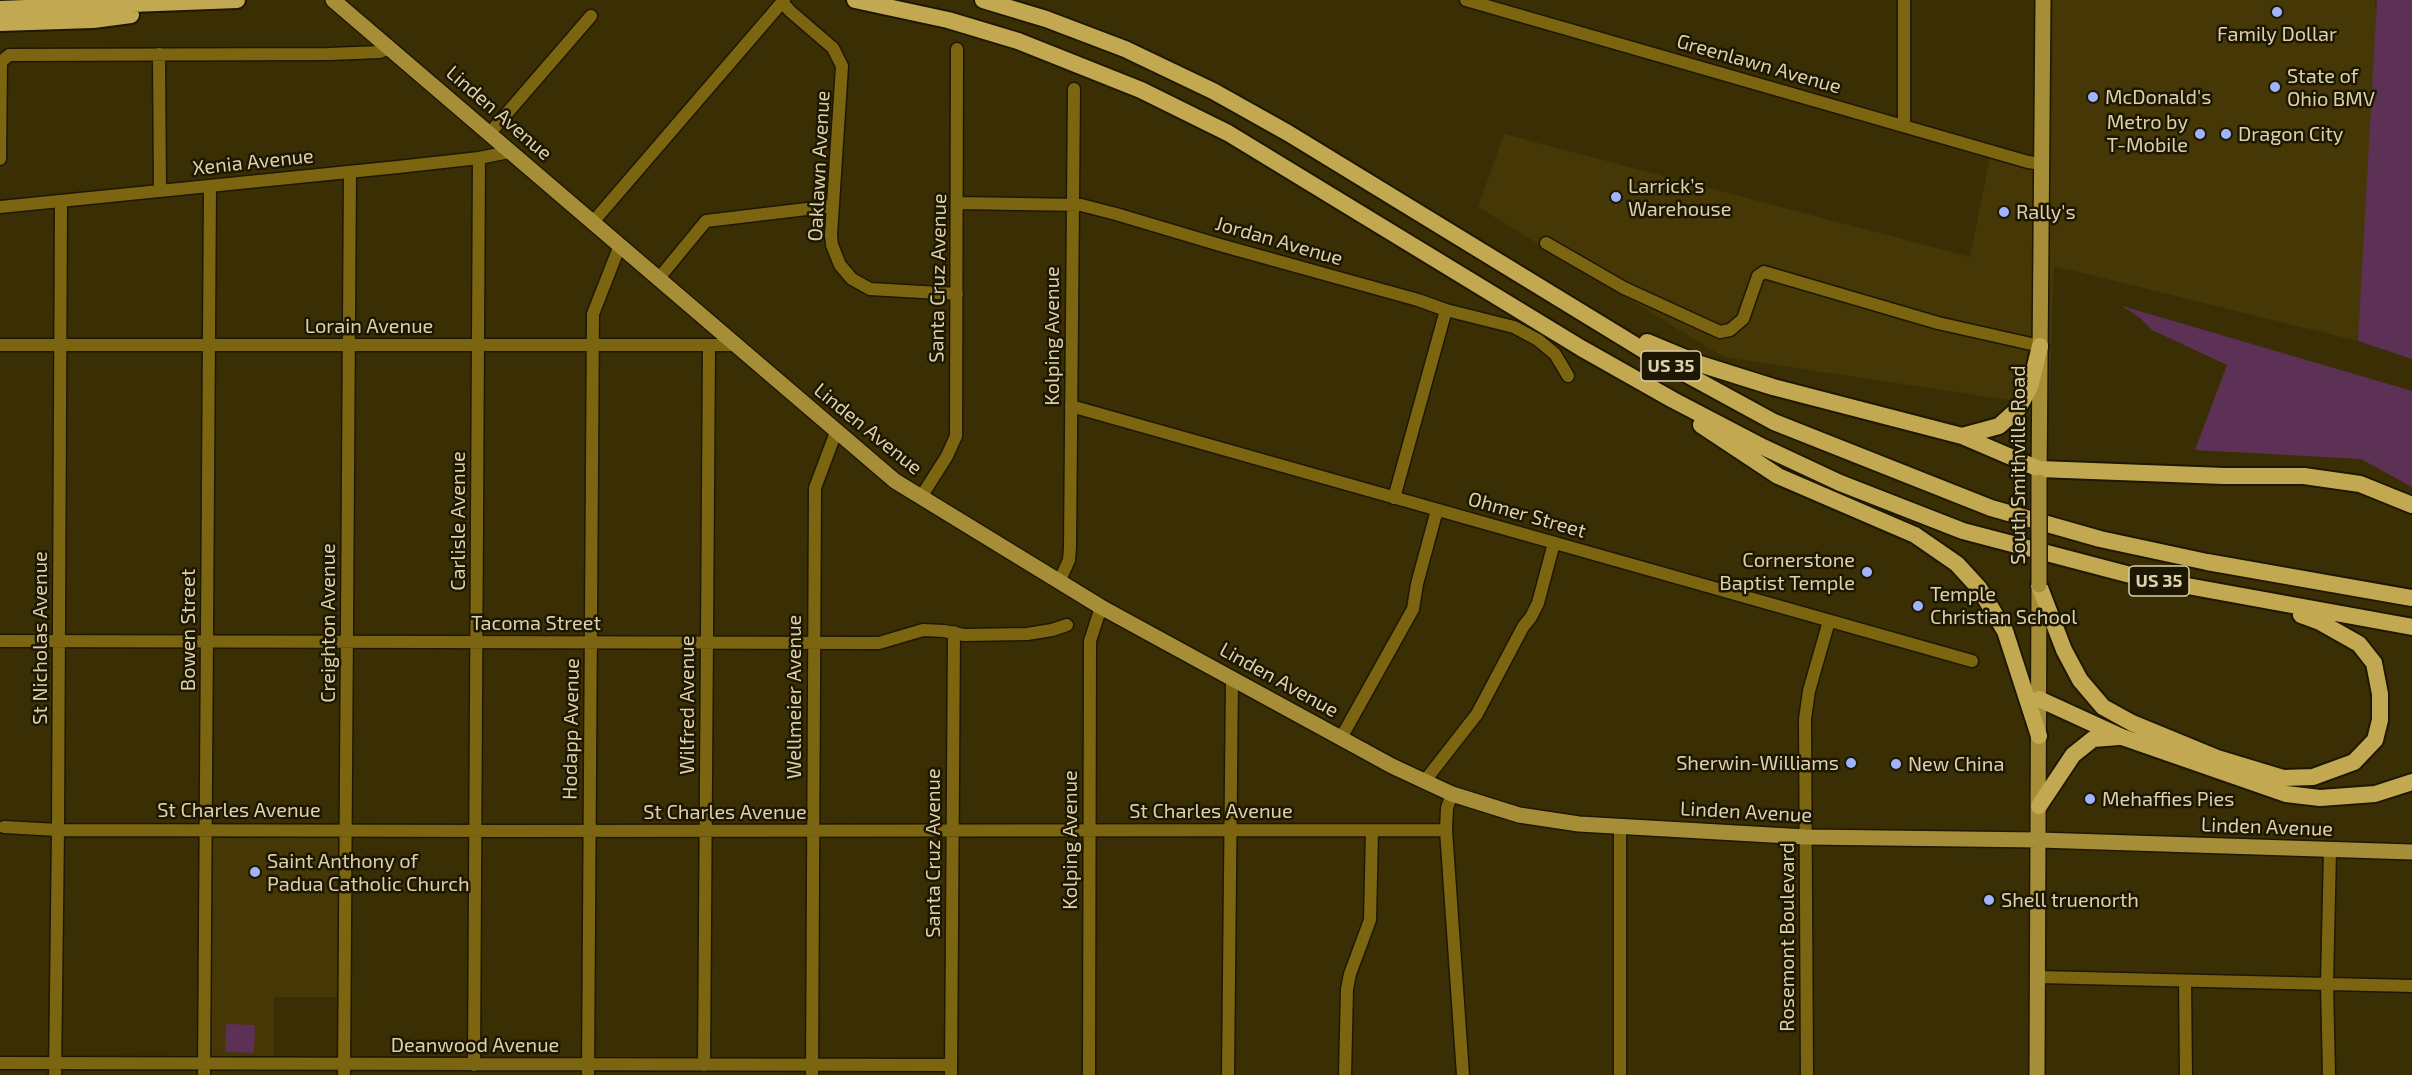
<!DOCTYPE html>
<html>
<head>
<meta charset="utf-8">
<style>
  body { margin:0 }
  canvas { display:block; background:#3a2f04 }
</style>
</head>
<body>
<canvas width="2412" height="1075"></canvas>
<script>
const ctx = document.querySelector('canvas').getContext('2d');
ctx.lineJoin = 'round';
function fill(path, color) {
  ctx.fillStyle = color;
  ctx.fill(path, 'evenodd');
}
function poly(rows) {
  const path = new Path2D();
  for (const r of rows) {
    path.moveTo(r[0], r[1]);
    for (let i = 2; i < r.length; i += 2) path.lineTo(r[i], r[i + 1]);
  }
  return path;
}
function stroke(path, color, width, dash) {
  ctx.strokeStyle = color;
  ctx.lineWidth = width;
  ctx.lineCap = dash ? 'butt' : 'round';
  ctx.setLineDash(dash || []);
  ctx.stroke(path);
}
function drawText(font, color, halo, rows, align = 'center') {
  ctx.font = font + ' "Exo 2",sans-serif';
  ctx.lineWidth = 5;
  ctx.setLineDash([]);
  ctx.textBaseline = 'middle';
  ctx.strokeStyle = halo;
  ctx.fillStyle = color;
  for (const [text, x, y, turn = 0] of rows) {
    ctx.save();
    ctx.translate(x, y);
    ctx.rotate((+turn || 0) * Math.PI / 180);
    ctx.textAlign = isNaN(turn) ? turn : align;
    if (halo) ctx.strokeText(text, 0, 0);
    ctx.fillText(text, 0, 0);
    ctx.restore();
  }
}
fill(poly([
  [2053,0,2374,0,2377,15,2358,341,2054,266,2049,406,1724,357,1478,207,1504,134,1970,257,1990,157,2051,175],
  [206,830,346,830,345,997,274,997,274,1064,204,1064]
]), '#453806');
fill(poly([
  [2377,0,2412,0,2412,359,2358,341],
  [2122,306,2412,391,2412,487,2361,459,2195,450,2227,365,2152,330,2140,318],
  [226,1024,255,1025,254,1053,225,1052]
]), '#5c3155');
const minor = poly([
  [1466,0,2028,162,2042,164],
  [783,3,790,11,833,48,842,66,831,235,832,245,840,265,852,279,870,289,957,294],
  [159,54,160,191],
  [1904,126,1904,0],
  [489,134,591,16],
  [0,159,1,62,9,55,329,54,380,52,389,48],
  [958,203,1081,205,1116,214,1220,245,1418,300,1446,310,1514,327,1538,340,1555,354,1568,376],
  [0,207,398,167,479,158,509,152],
  [593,222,784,0],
  [1546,243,1624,288,1720,332,1730,330,1743,319,1758,276,1764,272,1938,323,2040,346],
  [659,278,706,221,832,206],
  [0,345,737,345],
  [1071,406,1972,661],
  [921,497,947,456,956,436,957,49],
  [1394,498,1446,310],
  [1060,580,1069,560,1070,548,1074,89],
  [0,641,867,643,879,643,923,630,944,631,964,635,1027,634,1052,630,1067,625],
  [1341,738,1413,609,1417,584,1437,510],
  [1424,782,1477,714,1523,627,1531,617,1538,603,1554,543],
  [1452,794,1447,808,1446,830,1463,1075],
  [1620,826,1620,1075],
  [4,827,58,830,507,831,1446,830],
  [2039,977,2412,986],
  [2185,981,2186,1075],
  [0,1063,951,1065],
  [474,1065,479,158],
  [704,1065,709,346],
  [55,1075,58,830,61,201],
  [204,1075,210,186],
  [344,1075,350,172],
  [588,1075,593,314,620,245],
  [812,1075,815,488,836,432],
  [951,1075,954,632],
  [1089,1075,1090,641,1101,607],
  [1228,1075,1232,678],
  [1345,1075,1347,989,1350,974,1370,920,1372,831],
  [1807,1075,1805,719,1809,691,1829,621],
  [2329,1075,2327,984,2330,850]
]);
const major = poly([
  [333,0,895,481,1101,607,1392,766,1452,794,1519,815,1579,824,1806,837,2039,840,2412,852],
  [2039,480,2043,0],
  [2037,1075,2039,588]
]);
const highway = poly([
  [855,0,948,20,1018,41,1141,90,1228,133,1581,348,1673,400,1763,447,1840,483,1963,531,2138,577,2412,627],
  [983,0,1046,19,1125,49,1213,91,1288,133,1653,356,1774,422,1991,508,2100,539,2207,562,2412,598],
  [0,9,237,0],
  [0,23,93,20,131,15],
  [1647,342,1700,364,1773,387,1962,436,1999,426,2018,409,2030,387,2040,346],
  [1701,425,1778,476,1915,535,1957,564,1979,588,2005,631,2039,736],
  [1962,436,2039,469,2224,476,2304,476,2360,484,2412,505],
  [2039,585,2064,650,2080,680,2103,707,2132,723,2217,758,2283,778,2313,777,2354,762,2375,740,2380,720,2380,694,2374,663,2359,644,2320,622,2301,615],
  [2039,699,2122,737,2286,794,2320,798,2375,794,2412,782],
  [2039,806,2073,755,2093,739,2119,737]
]);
stroke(minor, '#1e1701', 15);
stroke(major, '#1e1701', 18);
stroke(highway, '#1e1701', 20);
stroke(minor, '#7b6510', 12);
stroke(major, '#a68d37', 15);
stroke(highway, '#c2a851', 16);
const majorBridge = poly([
  [2039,585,2039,482]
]);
stroke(majorBridge, '#1e1701', 18, []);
stroke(majorBridge, '#a68d37', 15);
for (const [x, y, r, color] of [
  [2277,12,6,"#a0b3fd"],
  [2275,87,6,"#a0b3fd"],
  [2093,97,6,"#a0b3fd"],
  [2200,134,6,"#a0b3fd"],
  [2226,134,6,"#a0b3fd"],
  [1616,197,6,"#a0b3fd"],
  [2004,212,6,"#a0b3fd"],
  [1867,572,6,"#a0b3fd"],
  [1918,606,6,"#a0b3fd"],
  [1851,763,6,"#a0b3fd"],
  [1896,764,6,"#a0b3fd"],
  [2090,799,6,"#a0b3fd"],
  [255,872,6,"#a0b3fd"],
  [1989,900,6,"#a0b3fd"]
]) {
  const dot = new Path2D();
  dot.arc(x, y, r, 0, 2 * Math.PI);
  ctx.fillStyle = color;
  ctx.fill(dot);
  stroke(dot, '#1e1701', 2);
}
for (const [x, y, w] of [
  [1671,366,60],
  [2159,581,60]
]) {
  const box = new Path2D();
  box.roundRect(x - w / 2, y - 15, w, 30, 4.5);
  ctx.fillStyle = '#1e1701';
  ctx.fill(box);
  stroke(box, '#dcd1ad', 1.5);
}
drawText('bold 18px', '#dcd1ad', null, [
  ["US 35",1671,366],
  ["US 35",2159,581]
]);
drawText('20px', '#dcd1ad', '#1e1701', [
  ["Family Dollar",2277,34,"center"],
  ["State of",2287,76],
  ["Ohio BMV",2287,99],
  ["McDonald's",2105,97],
  ["Metro by",2188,122,"right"],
  ["T-Mobile",2188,145,"right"],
  ["Dragon City",2238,134],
  ["Larrick’s",1628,186],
  ["Warehouse",1628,209],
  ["Rally's",2016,212],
  ["Cornerstone",1855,560,"right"],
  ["Baptist Temple",1855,583,"right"],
  ["Temple",1930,594],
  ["Christian School",1930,617],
  ["Sherwin-Williams",1839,763,"right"],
  ["New China",1908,764],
  ["Mehaffies Pies",2102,799],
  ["Saint Anthony of",267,861],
  ["Padua Catholic Church",267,884],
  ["Shell truenorth",2001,900]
], 'left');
drawText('20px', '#dcd1ad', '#1e1701', [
  ["Greenlawn Avenue",1759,64,16],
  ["Linden Avenue",499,113,41],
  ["Xenia Avenue",253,162,-6],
  ["Oaklawn Avenue",819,166,-87],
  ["Jordan Avenue",1279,241,16],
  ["Santa Cruz Avenue",938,278,-89],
  ["Lorain Avenue",369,326],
  ["Kolping Avenue",1052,336,-90],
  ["Linden Avenue",868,429,39],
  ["South Smithville Road",2018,465,-90],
  ["Ohmer Street",1527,515,16],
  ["Carlisle Avenue",458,521,-90],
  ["Creighton Avenue",328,623,-90],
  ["Tacoma Street",536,623],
  ["Bowen Street",188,630,-90],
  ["St Nicholas Avenue",40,638,-90],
  ["Linden Avenue",1279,680,29],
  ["Wellmeier Avenue",794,697,-90],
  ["Wilfred Avenue",687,705,-90],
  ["Hodapp Avenue",571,729,-89],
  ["St Charles Avenue",239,810],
  ["St Charles Avenue",1211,811],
  ["St Charles Avenue",725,812],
  ["Linden Avenue",1746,812,3],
  ["Linden Avenue",2267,827,2],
  ["Kolping Avenue",1070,840,-90],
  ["Santa Cruz Avenue",933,853,-90],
  ["Rosemont Boulevard",1787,937,-90],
  ["Deanwood Avenue",475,1045]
]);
</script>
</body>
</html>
